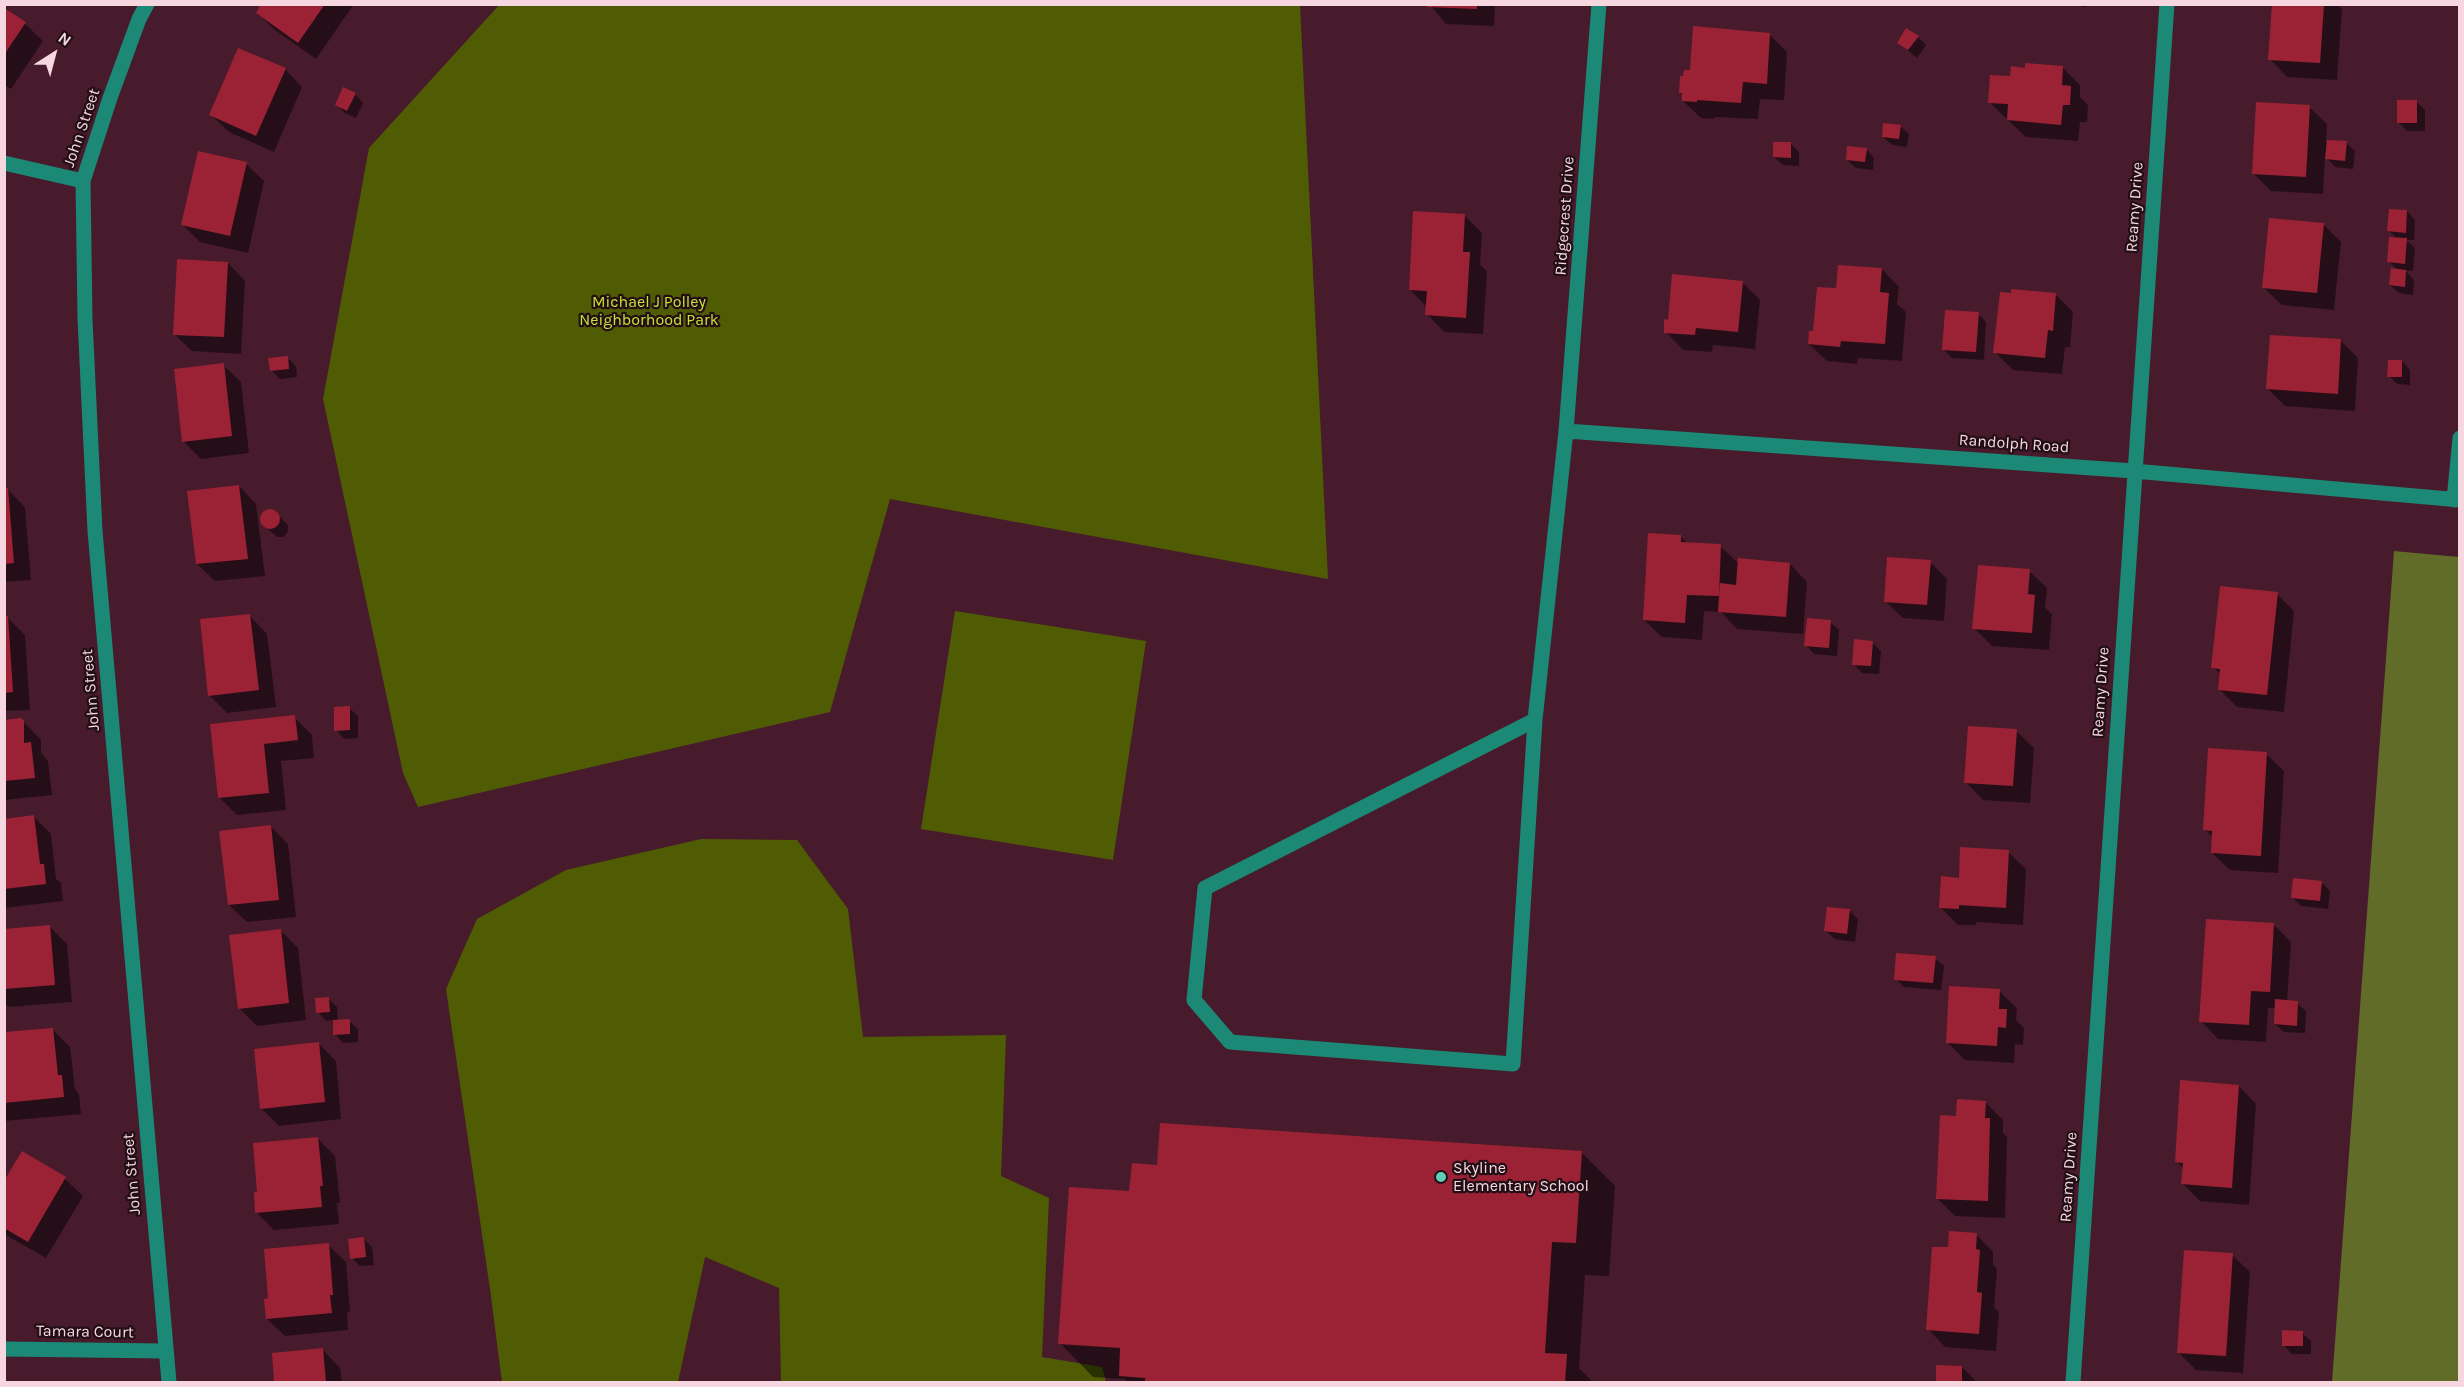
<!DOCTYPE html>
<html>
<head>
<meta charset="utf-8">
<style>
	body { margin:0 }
	#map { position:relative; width:2464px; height:1387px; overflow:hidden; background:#471b2c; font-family:Karla,sans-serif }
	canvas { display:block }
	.frame { position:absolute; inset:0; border:6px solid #f6d7e0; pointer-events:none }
	.north { position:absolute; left:24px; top:24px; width:60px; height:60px; -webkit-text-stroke:4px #220e15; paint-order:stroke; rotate:36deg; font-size:16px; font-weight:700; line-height:24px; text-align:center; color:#f6d7e0 }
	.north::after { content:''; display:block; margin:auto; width:21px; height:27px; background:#f6d7e0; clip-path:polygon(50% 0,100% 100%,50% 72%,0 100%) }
</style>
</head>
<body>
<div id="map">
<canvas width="2464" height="1387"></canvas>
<div class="frame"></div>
<div class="north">N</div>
</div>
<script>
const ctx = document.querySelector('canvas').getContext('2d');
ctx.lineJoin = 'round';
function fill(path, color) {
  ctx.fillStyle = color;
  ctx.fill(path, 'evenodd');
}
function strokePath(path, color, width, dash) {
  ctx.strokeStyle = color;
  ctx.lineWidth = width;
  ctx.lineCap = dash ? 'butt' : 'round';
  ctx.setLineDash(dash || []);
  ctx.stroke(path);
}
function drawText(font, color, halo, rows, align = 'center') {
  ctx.font = font + ' Karla,sans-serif';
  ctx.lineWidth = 4.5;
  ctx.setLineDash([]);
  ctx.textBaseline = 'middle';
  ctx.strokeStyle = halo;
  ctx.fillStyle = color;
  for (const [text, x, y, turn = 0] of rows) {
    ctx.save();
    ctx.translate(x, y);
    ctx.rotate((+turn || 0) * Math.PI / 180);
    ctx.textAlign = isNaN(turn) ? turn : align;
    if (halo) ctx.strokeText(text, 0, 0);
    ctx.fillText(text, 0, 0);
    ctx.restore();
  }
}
fill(new Path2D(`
	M500,4L1300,5L1328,579L890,499L830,712L418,807L403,773L323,399L369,148Z
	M955,611L1146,641L1113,860L921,829Z
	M701,839L797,840L848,909L863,1037L1006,1035L1001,1176L1049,1198L1042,1357L1102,1367L1106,1382H781L779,1288L705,1257L678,1382H502L490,1289L446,989L477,919L566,870Z`), '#505c03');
fill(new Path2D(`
	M2394,551L2459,557V1382H2332Z`), '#606c28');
fill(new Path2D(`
	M263,4H354L316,59L275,30L257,13Z
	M1429,4H1495L1494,26L1446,24Z
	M2055,4H2086V7Z
	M2273,4H2337L2342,9L2337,80L2287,77L2270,59Z
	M4,10L25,24L43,41L11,89L4,85Z
	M1769,34L1787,52L1784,100L1760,99L1758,119L1714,117V119L1701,118L1683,101V96L1680,92L1692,71Z
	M1918,37L1926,45L1917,58L1899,43Z
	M2063,68L2080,85V97L2088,105L2087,122H2080L2078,141L2026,137L1990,103L2012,78L2027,69Z
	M285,69L302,87L274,152L229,132L211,115Z
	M355,94L363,103L356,118L345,113L336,104Z
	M2416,101L2425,110V131H2407L2399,123Z
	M2309,107L2327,124L2326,142L2346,143L2355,151L2353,169L2335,167L2325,156L2323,194L2271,191L2253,173Z
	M1900,126L1909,134L1907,147L1892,145L1883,137Z
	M1791,144L1799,152V166L1783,165L1774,157Z
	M1866,149L1874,158L1873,170L1856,168L1847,160Z
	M246,164L264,181L248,253L200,242L183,225Z
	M2407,211L2415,220L2414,240H2406L2415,248L2413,271L2405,270L2414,280L2413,295L2399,293L2390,285L2398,271L2389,261L2397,239L2389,230Z
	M1464,215L1482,233L1480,265L1487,271L1483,334L1444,332L1427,314V307L1410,290Z
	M2323,224L2341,242L2334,310L2282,305L2264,288Z
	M228,263L245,281L241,354L192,351L174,334Z
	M1882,269L1899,287L1897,304L1906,312L1902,361L1858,358L1857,364L1827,361L1809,344L1837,290Z
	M1742,282L1760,300L1755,349L1713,345L1712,352L1683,350L1666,332L1670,322Z
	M2056,295L2073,312L2070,347H2065L2062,374L2013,370L1995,352Z
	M1978,314L1986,322L1984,360L1952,358L1943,349Z
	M2341,341L2358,358L2355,411L2285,406L2268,389Z
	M287,357L296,366L297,377L280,379L271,370Z
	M2402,361L2410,370V385L2397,384L2389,376Z
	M223,365L241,382L249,453L201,459L183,441Z
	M239,486L256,504L265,576L215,581L197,564Z
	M4,490H8L25,507L31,580L4,582Z
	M266,510H273L288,525V531L284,537H277L262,524V517Z
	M1680,536L1688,544L1720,546L1739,564H1790L1807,582L1803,634L1737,629L1721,612L1704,611L1702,640L1662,637L1644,620Z
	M1930,562L1947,579L1944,621L1903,618L1885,601Z
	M2029,571L2047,588L2045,608L2052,614L2049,650L1992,646L1974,628Z
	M2277,594L2294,611L2284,712L2237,707L2220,690L2221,675L2213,667Z
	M250,616L267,634L276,707L227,713L209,695Z
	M4,617H7L25,635L30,710L4,711Z
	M1830,622L1839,630L1837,656L1814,654L1806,645Z
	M1873,643L1881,651L1879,674L1862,673L1854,664Z
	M349,708L358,716V738L344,739L336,730Z
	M294,717L312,735L314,758L281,761L286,810L237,815L220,798L212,726Z
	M21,719L41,740V753L48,761L52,795L4,800V721Z
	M2016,731L2034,748L2030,803L1983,800L1966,782Z
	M2266,754L2284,771L2278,873L2230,870L2212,853L2213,838L2205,829Z
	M34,817L51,834L56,879L61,883L63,901L4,908V820Z
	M270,826L288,844L296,917L247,922L229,905Z
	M2008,852L2026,869L2023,925L1976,922V925H1958L1940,907L1960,879Z
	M2322,883L2330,891L2328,909L2301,906L2293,898Z
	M1849,910L1858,919L1855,942L1835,939L1826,931Z
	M2274,925L2291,942L2287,1002L2297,1003L2306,1011L2305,1033L2284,1032L2275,1024L2276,1008H2268L2266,1042L2218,1039L2201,1021Z
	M50,927L67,944L72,1002L9,1007L4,1002V930Z
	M280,930L298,948L306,1020L257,1026L239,1008Z
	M1935,958L1944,966L1941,990L1904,987L1896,979Z
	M1999,991L2017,1008L2016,1020L2024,1028L2023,1045L2015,1044L2014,1063L1965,1060L1948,1043Z
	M328,998L337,1007L338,1021H349L358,1029V1042L343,1043L335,1034L334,1020L326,1021L318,1012Z
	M52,1029L70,1047L75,1089L79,1094L81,1114L4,1121V1034Z
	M318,1043L336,1061L341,1119L279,1126L261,1108Z
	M2239,1086L2256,1104L2249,1205L2200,1201L2183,1184L2184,1169L2176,1161Z
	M1985,1102L2003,1120V1133L2007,1137L2005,1218L1955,1216L1938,1199L1958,1117Z
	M318,1139L335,1156L340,1203H337L339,1224L274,1230L257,1213Z
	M23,1153L65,1179L83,1196L46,1258L4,1234V1184Z
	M1582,1153L1615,1186L1609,1276L1585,1275L1579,1368L1593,1382H1127L1124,1379L1093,1377L1060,1343L1131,1192L1159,1166Z
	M1976,1234L1993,1252V1264L1997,1269L1994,1307L1999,1312L1996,1351L1945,1347L1928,1329Z
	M363,1238L372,1247L374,1265L360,1266L352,1258Z
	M328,1245L346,1262L350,1312H347L348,1330L285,1336L267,1319Z
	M2232,1255L2250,1272L2243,1373L2196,1370L2178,1352Z
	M2302,1333L2311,1341V1354H2292L2283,1345Z
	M323,1350L340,1368L342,1382H276L273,1355Z
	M1938,1366L1962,1367L1977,1382H1937Z`), '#0007');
fill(new Path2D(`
	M261,4H325L298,43L256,13Z
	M1427,4H1477V9L1427,7Z
	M2272,4H2324L2320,63L2268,60Z
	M4,8L26,22L4,55Z
	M1693,26L1770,33L1767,84L1743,82L1741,103L1697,100V102L1682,101V93H1679L1680,76H1683L1684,70H1690Z
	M1906,28L1919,36L1908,50L1897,43Z
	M238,48L286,68L256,136L209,115Z
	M2025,63L2063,66L2062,85L2071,86L2070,105H2063L2061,125L2007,120L2008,104L1988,103L1990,75L2010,76L2011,66L2025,68Z
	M343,87L356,93L347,111L335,105Z
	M2397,100H2417V123H2397Z
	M2256,102L2310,105L2306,177L2252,174Z
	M1883,123L1901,125L1899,139L1882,137Z
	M2327,140L2347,141L2345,161L2325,159Z
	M1773,142H1791V158L1773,157Z
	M1847,146L1867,148L1865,162L1846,160Z
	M198,151L247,162L230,236L181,225Z
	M2389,209L2407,210L2406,233L2387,231Z
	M1413,211L1465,214L1463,252H1470L1466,318L1425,315L1427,291L1409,290Z
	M2269,218L2324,223L2317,293L2262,288Z
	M2389,237L2407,238L2405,264L2387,262Z
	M177,259L228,262L224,337L173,335Z
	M1838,265L1882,268L1880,292L1889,293L1885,344L1841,341L1840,347L1808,344L1809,331H1813L1817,287L1836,288Z
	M2391,268L2406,270L2405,287L2389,285Z
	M1672,274L1743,281L1738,332L1696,328L1695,335L1664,333V319L1668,320Z
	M2011,289L2056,293L2053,331L2048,330L2045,358L1993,353L2000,292L2011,293Z
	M1945,310L1979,312L1976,352L1942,350Z
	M2270,335L2341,339L2338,394L2266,389Z
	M288,356L289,369L270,371L268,358Z
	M2388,360H2402V377H2387Z
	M224,363L232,436L182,442L174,369Z
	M239,485L248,559L196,564L187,491Z
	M8,488L14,563L4,564V489Z
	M260 519a10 10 0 1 1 20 0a10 10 0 1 1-20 0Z
	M1648,533L1681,535V542L1721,544L1719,596L1687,595L1685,623L1643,620Z
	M1887,557L1931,560L1927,605L1884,602Z
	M1738,558L1790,563L1786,617L1718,612L1720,583L1736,585Z
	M1978,565L2030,569L2028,594L2035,595L2032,633L1972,629Z
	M2220,586L2278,592L2267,695L2218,690L2220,669L2211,668Z
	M250,614L259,690L208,696L200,619Z
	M4,616H8L13,692L4,693Z
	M1807,618L1831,620L1829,648L1804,646Z
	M1854,639L1873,641L1871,666L1852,665Z
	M350,706V730L334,731V707Z
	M295,715L298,740L264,744L269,793L218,798L210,724Z
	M21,718L24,721V743L31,742L35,778L4,781V720Z
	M1968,726L2017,729L2013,786L1964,783Z
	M2208,748L2267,752L2261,856L2211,853L2212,831L2203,830Z
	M34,815L40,864H44L46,884L4,889V819Z
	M271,825L279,900L228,905L219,831Z
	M1960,847L2009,850L2006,908L1959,905V909L1939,908L1941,876L1959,878Z
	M2293,878L2322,881L2320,901L2291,898Z
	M1827,907L1850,909L1847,934L1824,931Z
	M2206,919L2274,923L2270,992L2251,991L2249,1025L2199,1022Z
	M50,925L55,985L4,989V929Z
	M281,929L289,1003L238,1009L229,935Z
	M1896,953L1936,956L1933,983L1894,980Z
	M1949,986L2000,989L1999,1009H2007L2006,1028L1998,1027L1997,1046L1946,1043Z
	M329,997L330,1012L316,1013L315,998Z
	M2275,999L2298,1001L2297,1026L2274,1024Z
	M350,1019V1034L333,1035V1020Z
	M53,1028L58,1075H62L64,1097L4,1103V1032Z
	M319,1042L325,1102L260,1109L254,1049Z
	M2180,1080L2239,1085L2232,1188L2181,1184L2183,1163L2175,1162Z
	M1957,1099L1986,1101L1985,1118H1990L1988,1201L1936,1199L1940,1115L1956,1116Z
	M1160,1123L1582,1151L1576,1243L1552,1242L1545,1353L1567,1354L1565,1382H1145V1378L1119,1376L1120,1348L1058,1344L1069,1187L1129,1191L1132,1163L1157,1165Z
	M318,1137L323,1186H320L322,1207L255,1213L254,1192H257L253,1143Z
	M22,1151L66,1177L28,1242L4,1228V1181Z
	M1949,1231L1977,1233L1976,1249L1980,1250L1977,1292L1982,1293L1979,1334L1926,1330L1932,1247H1948Z
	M364,1237L366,1257L350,1259L348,1239Z
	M329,1243L333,1295H330L332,1313L266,1319L264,1299L268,1298L264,1249Z
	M2184,1250L2233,1253L2226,1356L2177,1353Z
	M2282,1330L2303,1331V1346H2282Z
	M323,1348L326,1382H274L272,1353Z
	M1936,1365L1962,1366V1382H1936Z`), '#9b2235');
strokePath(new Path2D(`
	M147,4L139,19L110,98L83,181L85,319L95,531L169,1382
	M4,163L83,181
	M1566,431L2134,471L2460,500
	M2454,500L2460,438
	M1535,720L1205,888L1194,1000L1230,1042L1513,1064L1535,720L1566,431L1599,4
	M4,1349L165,1351
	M2073,1382L2167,4`), '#1c8876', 15);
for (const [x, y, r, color] of [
	[1441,1177,6,"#5eceb7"]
]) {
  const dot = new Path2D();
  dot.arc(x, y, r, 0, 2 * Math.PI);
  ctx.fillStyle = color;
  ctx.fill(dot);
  strokePath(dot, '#220e15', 2);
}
drawText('16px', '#f6d7e0', '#220e15', [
	["John Street",82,128,-71],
	["Reamy Drive",2135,207,-86],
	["Ridgecrest Drive",1565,216,-86],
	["Randolph Road",2014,444,4],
	["John Street",91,690,-95],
	["Reamy Drive",2101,692,-86],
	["John Street",132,1174,-95],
	["Reamy Drive",2069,1177,-86],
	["Tamara Court",85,1332,1]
]);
drawText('16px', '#c9e237', '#220e15', [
	["Michael J Polley",649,302],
	["Neighborhood Park",649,320]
]);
drawText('16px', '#f6d7e0', '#220e15', [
	["Skyline",1453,1168],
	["Elementary School",1453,1186]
], 'left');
</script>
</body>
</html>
